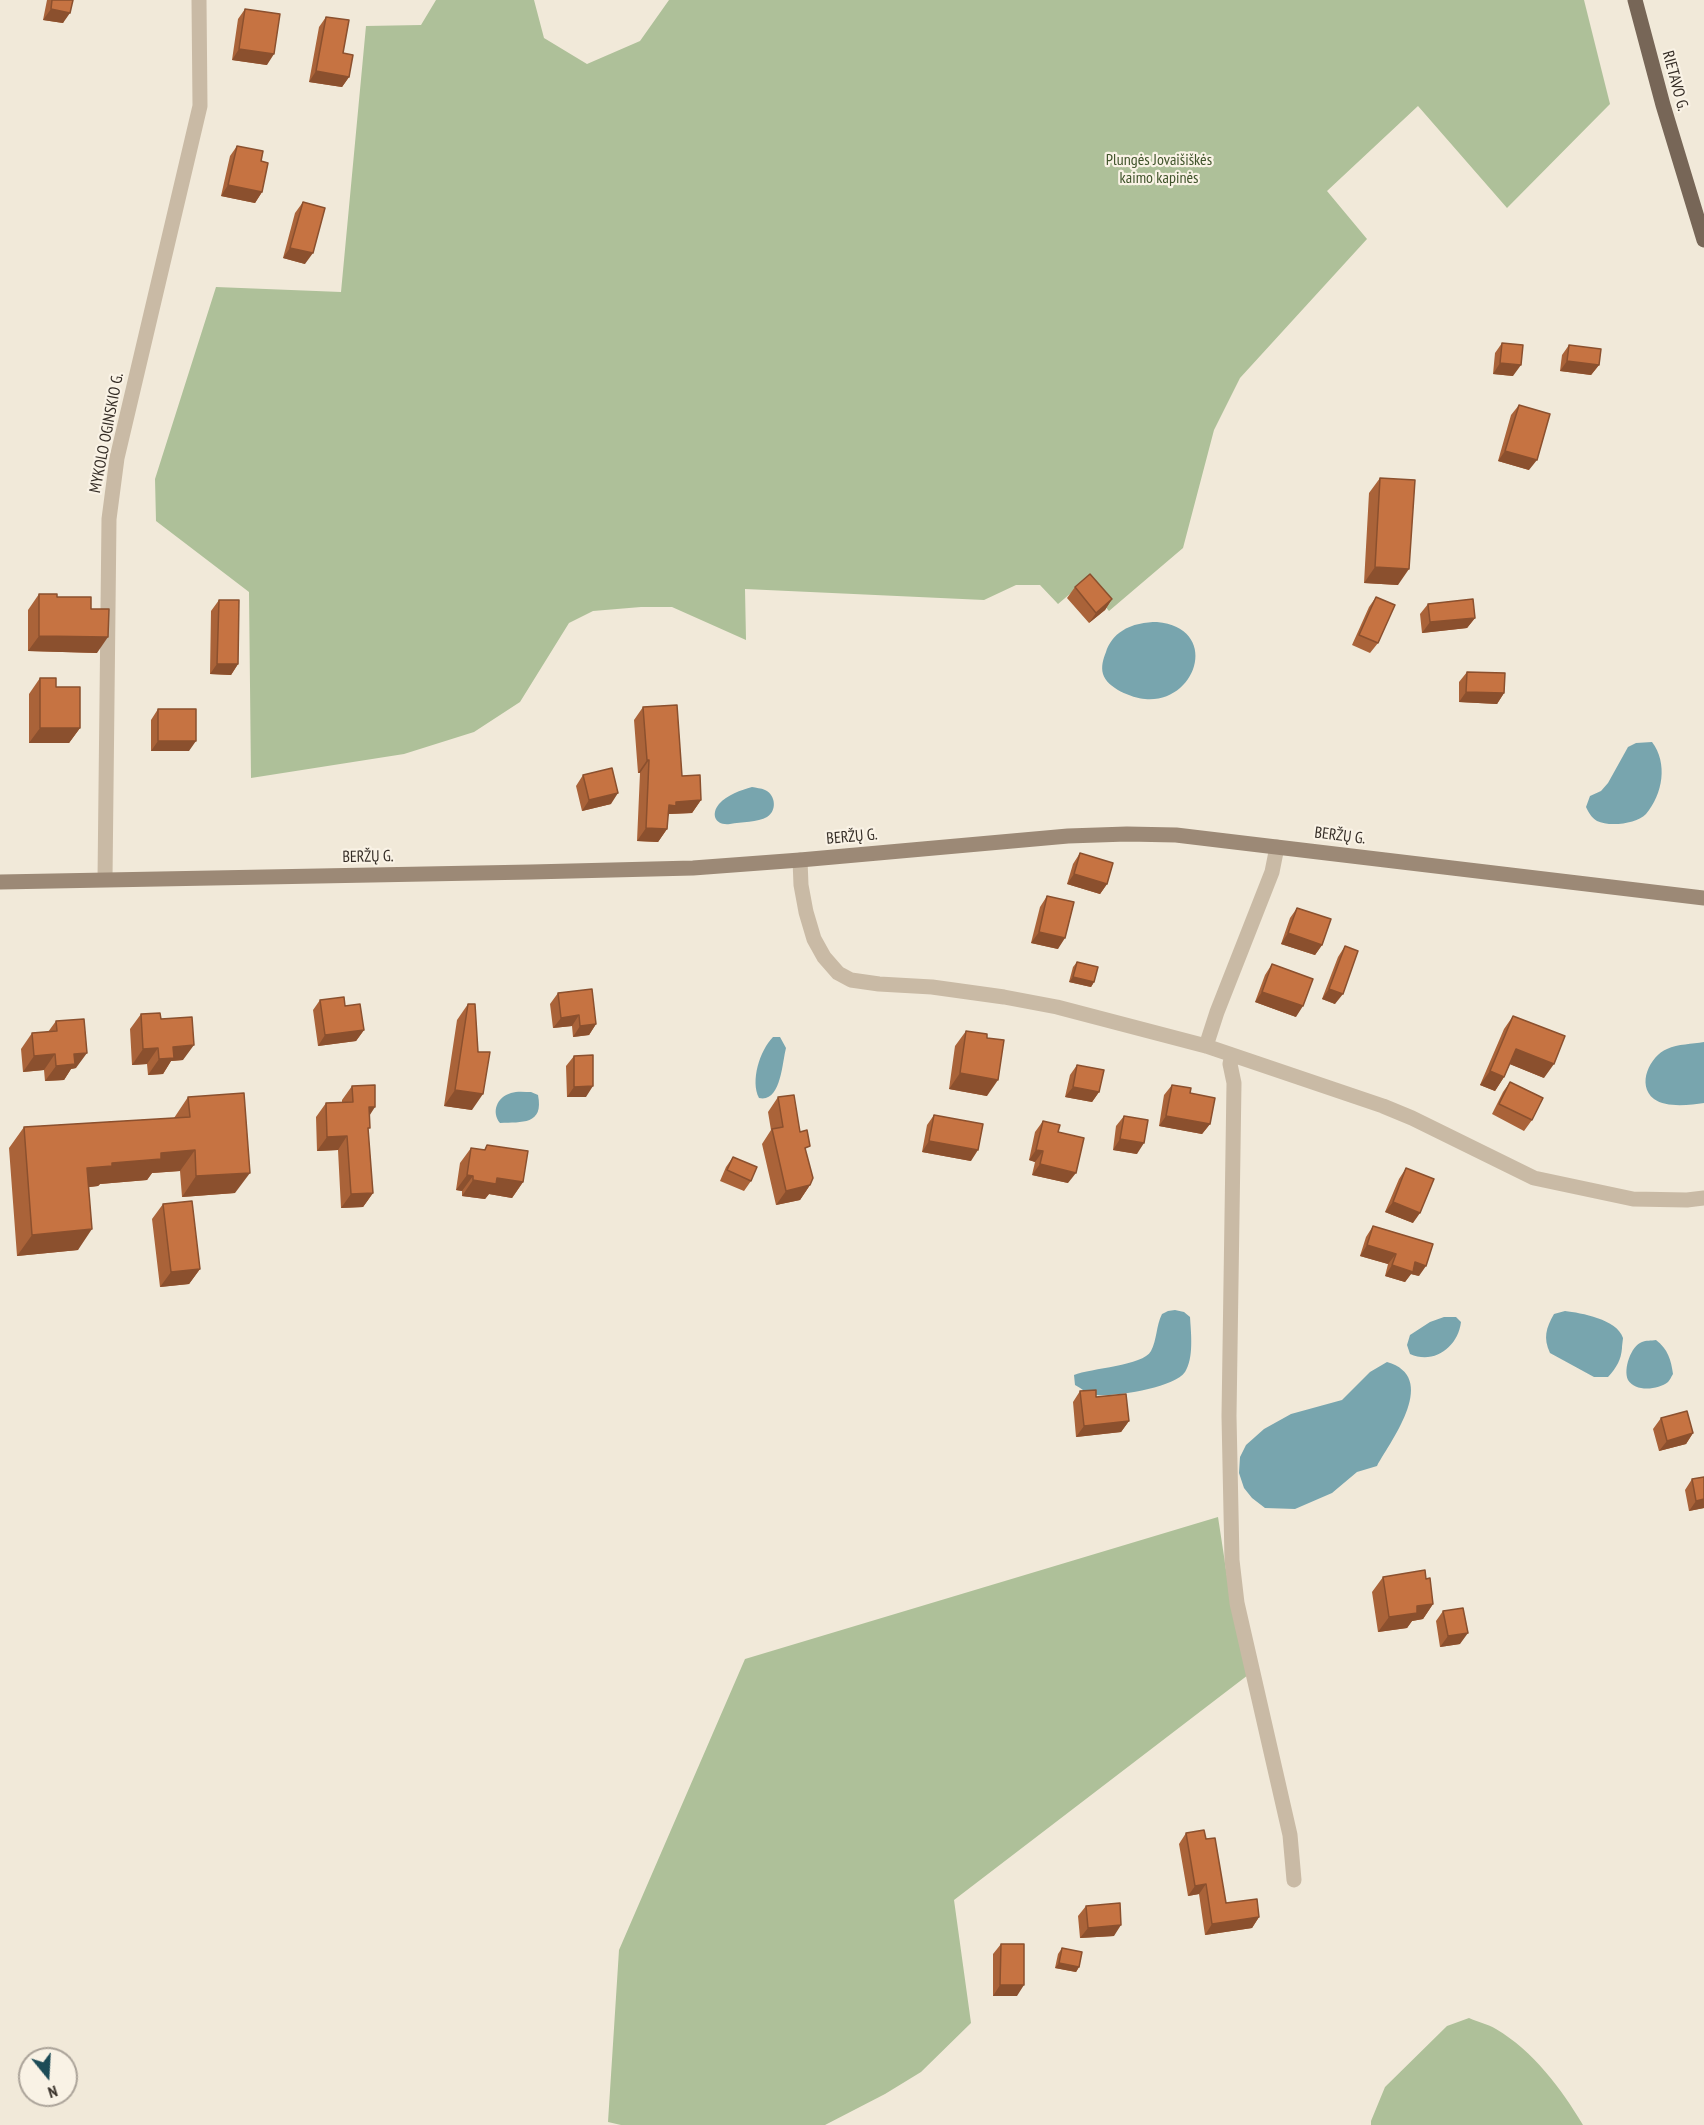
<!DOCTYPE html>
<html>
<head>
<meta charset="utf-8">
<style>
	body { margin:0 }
	#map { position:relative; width:1704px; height:2125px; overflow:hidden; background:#f1e9d9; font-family:"PT Sans Narrow",sans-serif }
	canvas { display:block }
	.north { position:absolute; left:18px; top:2047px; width:60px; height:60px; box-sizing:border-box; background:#f9f2e5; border:2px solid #aba399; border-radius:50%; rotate:162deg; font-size:16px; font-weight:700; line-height:24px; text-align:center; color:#352d26 }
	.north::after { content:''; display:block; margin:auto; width:21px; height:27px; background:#1c4b56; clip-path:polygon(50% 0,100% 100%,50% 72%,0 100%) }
</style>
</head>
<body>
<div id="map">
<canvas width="1704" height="2125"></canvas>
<div class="north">N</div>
</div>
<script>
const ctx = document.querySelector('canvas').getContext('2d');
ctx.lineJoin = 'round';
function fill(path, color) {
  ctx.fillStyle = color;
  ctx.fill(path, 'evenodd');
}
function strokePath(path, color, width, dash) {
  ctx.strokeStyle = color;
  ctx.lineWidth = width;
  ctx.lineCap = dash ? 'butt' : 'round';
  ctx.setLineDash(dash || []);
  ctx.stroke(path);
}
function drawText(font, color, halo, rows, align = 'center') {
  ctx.font = font + ' "PT Sans Narrow",sans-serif';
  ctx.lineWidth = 4.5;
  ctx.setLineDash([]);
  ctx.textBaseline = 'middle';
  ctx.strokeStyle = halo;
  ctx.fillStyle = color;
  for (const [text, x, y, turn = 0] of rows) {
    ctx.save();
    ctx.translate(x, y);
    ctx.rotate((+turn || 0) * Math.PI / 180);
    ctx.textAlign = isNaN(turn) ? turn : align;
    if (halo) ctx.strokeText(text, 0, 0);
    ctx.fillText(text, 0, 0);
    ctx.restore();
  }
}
fill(new Path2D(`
	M436,0H534L544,38L587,64L640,41L669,0H1584L1610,104L1507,208L1418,106L1327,191L1367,239L1240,378L1214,430L1183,548L1109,611L1084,582L1058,604L1040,585H1016L984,600L745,589L746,640L672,607H641L593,611L569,623L520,702L474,732L404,754L251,778L249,592L156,521L155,479L216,287L341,292L366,26L421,25Z
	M1218,1517L1229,1589L1248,1675L954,1900L971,2023L921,2072L885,2094L825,2125H621L608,2122L619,1950L745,1659Z
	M1469,2018C1478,2022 1488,2024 1496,2029C1533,2051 1561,2088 1583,2125H1371V2121L1385,2087L1447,2026Z`), '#aec099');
fill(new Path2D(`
	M1157,622C1221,628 1197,704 1145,699C1132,698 1107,688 1103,674C1101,667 1103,659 1106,652C1108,644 1115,635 1122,631C1132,624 1146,622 1157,622Z
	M1652,742C1668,763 1663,794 1646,814C1637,824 1609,827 1597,821C1591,817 1589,813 1586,807L1590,796L1601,791L1608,783L1628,747L1636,743Z
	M752,787C756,788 761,788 765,790C776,795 777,811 767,817C758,822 741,822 730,824C716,826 710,815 719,804C727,795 741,790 752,787Z
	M773,1037H780L786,1048C782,1063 781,1103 759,1098C750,1081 760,1050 773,1037Z
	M1704,1042V1103C1690,1105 1666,1108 1654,1099C1636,1085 1650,1056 1667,1049C1678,1044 1692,1044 1704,1042Z
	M531,1092L538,1095C544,1125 522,1122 500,1123C491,1112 497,1097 511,1093C517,1091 525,1092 531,1092Z
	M1175,1310L1184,1312L1190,1317C1191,1333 1194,1358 1185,1372C1174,1388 1114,1397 1096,1395C1088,1394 1082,1389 1075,1385L1074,1375C1091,1368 1143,1366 1151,1351C1157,1340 1156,1326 1162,1314L1168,1311Z
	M1565,1311C1581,1313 1617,1319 1623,1338C1623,1339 1622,1346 1622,1348C1621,1360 1617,1367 1608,1377H1594L1550,1353C1543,1338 1546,1328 1554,1314Z
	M1444,1317H1456L1461,1322C1458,1347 1434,1365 1410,1354L1407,1345L1410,1335L1430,1322Z
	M1656,1340C1668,1349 1671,1360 1673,1374C1671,1377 1670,1380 1668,1382C1658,1390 1635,1392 1628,1380C1623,1369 1631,1346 1642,1342C1646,1340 1651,1341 1656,1340Z
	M1387,1362C1439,1377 1393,1438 1377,1466L1357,1472L1332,1493L1295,1509L1265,1508L1252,1498L1244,1488L1239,1473L1240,1457L1246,1445L1264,1429L1291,1414L1342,1400L1370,1372Z`), '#78a5ae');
strokePath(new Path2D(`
	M800,860L801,885L806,912L814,939L824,957L838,973L851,980L879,984L932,987L1004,997L1057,1007L1206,1046L1383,1106L1412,1118L1534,1178L1633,1199L1687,1200L1704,1198
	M105,879L109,519L117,458L200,106L199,0
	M1206,1046L1217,1012L1272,872L1277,847
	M1232,1055L1230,1064L1234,1083L1229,1416L1232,1560L1237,1603L1290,1835L1294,1880`), '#c9baa5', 15);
strokePath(new Path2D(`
	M0,882L531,872L693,868L800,860L1068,836L1127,834L1176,835L1226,841L1704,898`), '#9c8976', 15);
strokePath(new Path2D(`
	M1635,0L1663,105L1704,240`), '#776657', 15);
fill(new Path2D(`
	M47,0H73L63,23L43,20Z
	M245,9L267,65L232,60L238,19Z
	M326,17L343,53L349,77L342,87L309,82L319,27Z
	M237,146L261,161L262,192L255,203L221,196L230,156Z
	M303,202L305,264L283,258L295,213Z
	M1502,343L1513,376L1493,374L1495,353Z
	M1569,345L1599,365L1591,375L1560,371L1562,355Z
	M1519,405L1529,470L1498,461L1511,415Z
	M1380,478L1398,585L1364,583L1369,493Z
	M1075,587L1112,599L1105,610L1089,623L1067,598Z
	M39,594L57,597L91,609L97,653L28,651V610Z
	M1376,597L1378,643L1370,653L1352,645L1369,607Z
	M219,600L238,664L231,675L210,674L211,611Z
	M1428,604L1475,618L1467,628L1422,633L1420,614Z
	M1467,672L1504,693L1497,704L1459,702V682Z
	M40,678L56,687L80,728L69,743H29V694Z
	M643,707L682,776L701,800L692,813L669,814L668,816L667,829L658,842L637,841L640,773H638L634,720Z
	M158,709L189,751H151V720Z
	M583,775L611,804L582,811L576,786Z
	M1080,853L1107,884L1100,894L1067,884L1073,864Z
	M1047,896L1058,949L1031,943L1040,907Z
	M1297,908L1322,945L1315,955L1281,944L1290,918Z
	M1345,946L1335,1004L1322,999L1338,957Z
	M1077,962L1094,982L1091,987L1069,982L1073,967Z
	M1272,964L1296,1017L1255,1002L1265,975Z
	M558,993L596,1024L589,1035L573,1037L572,1026L553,1028L550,1004Z
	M320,1000L345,1006L364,1030L356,1041L318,1046L313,1010Z
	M468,1004L472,1110L444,1106L457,1020Z
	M141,1014L161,1019L183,1060L171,1061L163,1074L148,1075L147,1064L132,1065L130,1029Z
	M1513,1016L1544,1078L1510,1064L1504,1077L1495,1091L1480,1085L1504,1029Z
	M56,1021L76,1068L71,1069L64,1080L45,1081L44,1070L23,1072L21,1049L32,1033L48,1032Z
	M966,1031L987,1038V1096L949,1089L955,1046Z
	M574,1056L586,1097H567L566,1066Z
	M1077,1065L1099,1092L1092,1102L1065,1097L1070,1075Z
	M1510,1082L1532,1120L1524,1131L1492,1114L1503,1092Z
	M1172,1085L1190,1093L1210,1124L1202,1134L1159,1126L1164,1095Z
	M352,1086L369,1116L368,1130L373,1193L363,1207L341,1208L338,1150L317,1151L316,1117L326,1103L342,1102V1100Z
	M188,1097L235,1193L182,1197L180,1171L152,1173L147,1180L100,1184L98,1186L89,1187L78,1250L17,1256L9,1148L24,1127L174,1118Z
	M778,1097L800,1132L810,1185L800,1200L776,1205L762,1144L771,1130L768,1112Z
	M934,1115L971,1161L922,1152L927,1125Z
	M1124,1116L1137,1154L1113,1150L1116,1126Z
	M1043,1121L1058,1132L1068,1183L1032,1175L1035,1162L1029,1160L1035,1132Z
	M487,1145L523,1182L512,1198L489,1194L485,1199L462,1196V1191L456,1190L460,1163L471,1148L484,1150Z
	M733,1157L751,1181L744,1191L720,1181L726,1167Z
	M1406,1168L1413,1223L1385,1212L1399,1179Z
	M163,1204L200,1269L189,1284L160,1287L152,1219Z
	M1373,1226L1419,1276L1411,1274L1405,1282L1385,1276L1388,1264L1360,1256L1366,1237Z
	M1080,1391L1096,1397L1129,1421L1121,1432L1076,1437L1073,1402Z
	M1661,1418L1693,1433L1686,1444L1659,1451L1653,1429Z
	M1704,1477V1508L1689,1511L1685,1490L1692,1479Z
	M1383,1577L1426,1579L1433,1604L1423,1619L1412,1621L1407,1628L1378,1632L1372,1592Z
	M1443,1611L1460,1644L1440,1647L1436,1621Z
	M1186,1833L1206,1839L1226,1903L1259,1917L1252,1928L1205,1935L1199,1894L1188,1896L1179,1844Z
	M1086,1906L1114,1936L1080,1938L1078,1916Z
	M1001,1944L1017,1996H993V1954Z
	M1062,1948L1079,1967L1076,1972L1055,1968L1058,1954Z`), '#aa6339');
fill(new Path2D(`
	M51,9L70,13L63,23L43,20Z
	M239,49L274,54L267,65L232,60Z
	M316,71L349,77L342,87L309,82Z
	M228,185L262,192L255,203L221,196Z
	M290,248L313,253L305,264L283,258Z
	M1567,361L1599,365L1591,375L1560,371Z
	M1500,363L1521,365L1513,376L1493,374Z
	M1505,451L1537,460L1529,470L1498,461Z
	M1375,567L1409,569L1398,585L1364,583Z
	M1112,599L1105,610L1089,623L1096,613Z
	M1475,618L1467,628L1422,633L1430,622Z
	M39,636L108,637L97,653L28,651Z
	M217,664H238L231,675L210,674Z
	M1466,692L1504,693L1497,704L1459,702Z
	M40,728H80L69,743H29Z
	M158,741H196L189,751H151Z
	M647,760H649L640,773H638Z
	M618,793L611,804L582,811L589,800Z
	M701,800L692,813L669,814L666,819L669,805L676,802Z
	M646,828L667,829L658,842L637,841Z
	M1074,874L1107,884L1100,894L1067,884Z
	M1039,932L1065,938L1058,949L1031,943Z
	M1288,933L1322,945L1315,955L1281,944Z
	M1073,977L1094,982L1091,987L1069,982Z
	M1329,989L1343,994L1335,1004L1322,999Z
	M1262,992L1303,1006L1296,1017L1255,1002Z
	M579,1015L572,1026L553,1028L561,1018Z
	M596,1024L589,1035L573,1037L580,1026Z
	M364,1030L356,1041L318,1046L325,1035Z
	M194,1045L183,1060L171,1061L163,1074L148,1075L159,1059L173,1047Z
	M158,1048L147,1064L132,1065L143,1049Z
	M1516,1049L1554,1064L1544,1078L1507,1063Z
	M87,1053L76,1068L71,1069L64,1080L45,1081L56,1066L74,1054Z
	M55,1054L44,1070L23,1072L34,1056Z
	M1490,1071L1504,1077L1495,1091L1480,1085Z
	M960,1073L998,1080L987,1096L949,1089Z
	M593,1086L586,1097H567L574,1087Z
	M1073,1087L1099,1092L1092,1102L1065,1097Z
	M455,1090L483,1094L472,1110L444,1106Z
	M369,1107H375L366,1121Z
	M1166,1116L1210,1124L1202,1134L1159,1126Z
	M347,1136L338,1150L317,1151L327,1137Z
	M1120,1139L1144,1143L1137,1154L1113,1150Z
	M929,1141L978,1150L971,1161L922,1152Z
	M195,1150L180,1171L152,1173L147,1180L100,1184L98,1186L73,1189L87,1168L161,1153Z
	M1036,1150L1043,1151L1035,1162L1029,1160Z
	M1040,1164L1076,1173L1068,1183L1032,1175Z
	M250,1173L235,1193L182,1197L196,1176Z
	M467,1175L473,1176L462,1191L456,1190Z
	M497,1178L523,1182L512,1198L489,1194L485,1199L462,1196L473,1180Z
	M810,1185L800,1200L776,1205L786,1191Z
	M373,1193L363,1207L341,1208L351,1194Z
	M1393,1202L1420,1213L1413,1223L1385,1212Z
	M92,1229L78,1250L17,1256L32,1235Z
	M1367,1245L1396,1254L1388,1264L1360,1256Z
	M1415,1262L1426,1266L1419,1276L1411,1274L1405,1282L1385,1276L1392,1265Z
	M200,1269L189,1284L160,1287L171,1272Z
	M1129,1421L1121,1432L1076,1437L1084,1426Z
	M1693,1433L1686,1444L1659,1451L1667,1441Z
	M1704,1499V1508L1689,1511L1696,1501Z
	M1433,1604L1423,1619L1412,1621L1407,1628L1378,1632L1389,1617L1417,1606Z
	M1468,1633L1460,1644L1440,1647L1448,1636Z
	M1206,1884L1199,1894L1188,1896L1195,1886Z
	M1259,1917L1252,1928L1205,1935L1212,1924Z
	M1121,1925L1114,1936L1080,1938L1088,1928Z
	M1059,1963L1079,1967L1076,1972L1055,1968Z
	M1000,1985H1024L1017,1996H993Z`), '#8b502e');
const building = new Path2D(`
	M52,0H73L70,13L51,9Z
	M245,9L280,14L274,54L239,49Z
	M326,17L349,20L343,53L353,55L349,77L316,71Z
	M237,146L263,151L261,161L268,163L262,192L228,185Z
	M303,202L325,208L313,253L290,248Z
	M1502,343L1523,345L1521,365L1500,363Z
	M1569,345L1601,349L1599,365L1567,361Z
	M1519,405L1550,414L1537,460L1505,451Z
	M1380,478L1415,480L1409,569L1375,567Z
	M1090,574L1112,599L1096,613L1075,587Z
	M39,594H57V597H91V609H109L108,637L39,636Z
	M1376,597L1395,605L1378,643L1359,635Z
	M1473,599L1475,618L1430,622L1428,604Z
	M219,600H239L238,664H217Z
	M1467,672L1505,673L1504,693L1466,692Z
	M40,678H56V687H80V728H40Z
	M677,705L682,776L700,775L701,800L676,802V806L669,805L667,829L646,828L649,760H647L643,707Z
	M158,709H196V741H158Z
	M612,768L618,793L589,800L583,775Z
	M1080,853L1113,863L1107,884L1074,874Z
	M1047,896L1074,902L1065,938L1039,932Z
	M1297,908L1331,919L1322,945L1288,933Z
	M1345,946L1358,951L1343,994L1329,989Z
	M1077,962L1098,967L1094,982L1073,977Z
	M1272,964L1313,979L1303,1006L1262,992Z
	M592,989L596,1024L580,1026L579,1015L561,1018L558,993Z
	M344,997L345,1006L360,1004L364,1030L325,1035L320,1000Z
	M468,1004H475L478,1052H490L483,1094L455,1090Z
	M160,1013L161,1019L192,1017L194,1045L173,1047L174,1058L159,1059L158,1048L143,1049L141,1014Z
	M1513,1016L1565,1036L1554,1064L1516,1049L1504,1077L1490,1071Z
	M84,1019L87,1053L74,1054L75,1064L56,1066L55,1054L34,1056L32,1033L57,1031L56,1021Z
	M966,1031L987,1034V1038L1004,1040L998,1080L960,1073Z
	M593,1055V1086L574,1087V1056Z
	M1077,1065L1104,1070L1099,1092L1073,1087Z
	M1510,1082L1543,1098L1532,1120L1499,1104Z
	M375,1085V1107H369L370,1128H368L373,1193L351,1194L347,1136L327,1137L326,1103L353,1102L352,1086Z
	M1172,1085L1191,1088L1190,1093L1215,1098L1210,1124L1166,1116Z
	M244,1093L250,1173L196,1176L195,1150L161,1153V1159L112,1163V1166L87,1168L92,1229L32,1235L24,1127L190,1117L188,1097Z
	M794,1095L800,1132L807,1130L810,1146L805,1148L813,1178L810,1185L786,1191L772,1129L783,1127L778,1097Z
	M934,1115L983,1124L978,1150L929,1141Z
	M1124,1116L1148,1120L1144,1143L1120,1139Z
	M1043,1121L1060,1125L1058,1132L1084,1138L1076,1173L1040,1164L1043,1151L1036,1150Z
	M487,1145L528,1151L523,1182L497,1178L496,1184L473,1180V1176L467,1175L471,1148L485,1150Z
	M733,1157L757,1167L751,1181L727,1170Z
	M1406,1168L1434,1179L1420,1213L1393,1202Z
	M192,1201L200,1269L171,1272L163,1204Z
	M1373,1226L1433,1244L1426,1266L1415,1262L1413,1272L1392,1265L1396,1254L1367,1245Z
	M1096,1390V1397L1126,1394L1129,1421L1084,1426L1080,1391Z
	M1687,1411L1693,1433L1667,1441L1661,1418Z
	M1704,1477V1499L1696,1501L1692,1479Z
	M1425,1570L1426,1579L1430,1578L1433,1604L1417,1606V1613L1389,1617L1383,1577Z
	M1463,1608L1468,1633L1448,1636L1443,1611Z
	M1204,1830L1206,1839L1215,1838L1226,1903L1257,1899L1259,1917L1212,1924L1206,1884L1195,1886L1186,1833Z
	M1120,1903L1121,1925L1088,1928L1086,1906Z
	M1001,1944H1024V1985H1000Z
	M1062,1948L1082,1952L1079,1967L1059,1963Z`);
fill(building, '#c67342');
strokePath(building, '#8b502e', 1.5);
drawText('16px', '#352d26', '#f9f2e5', [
	["RIETAVO G.",1675,81,75],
	["MYKOLO OGINSKIO G.",107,433,-79],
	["BERŽŲ G.",1340,836,7],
	["BERŽŲ G.",852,837,-5],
	["BERŽŲ G.",368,857,-1]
]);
drawText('16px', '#3f532a', '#f9f2e5', [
	["Plungės Jovaišiškės",1159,160],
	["kaimo kapinės",1159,178]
]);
</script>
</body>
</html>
